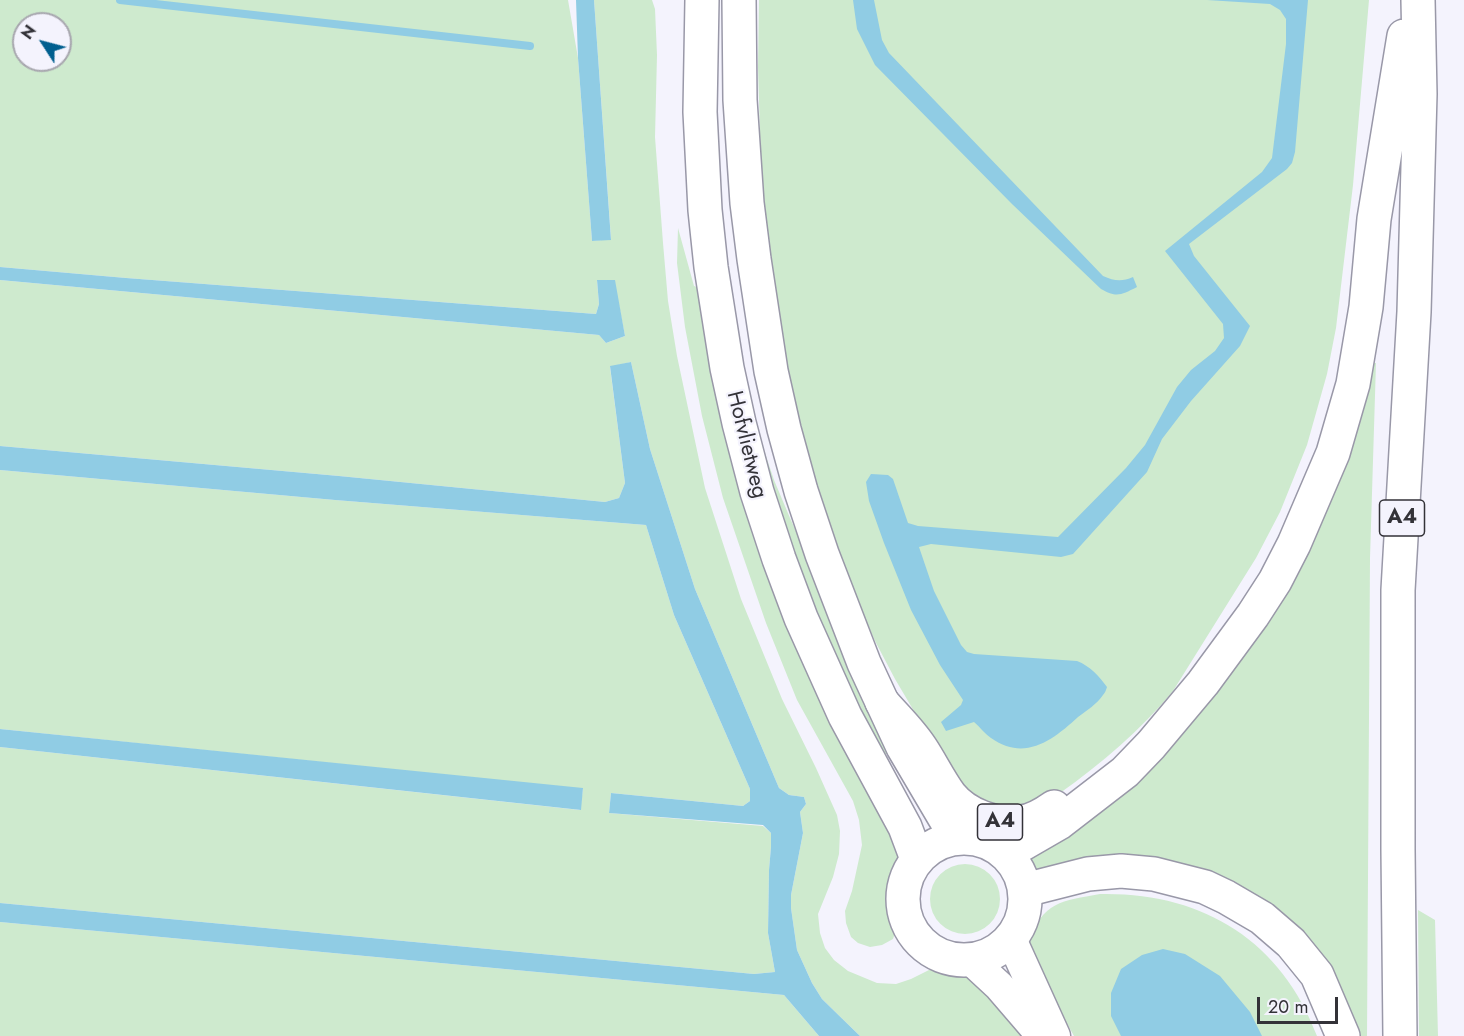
<!DOCTYPE html>
<html>
<head>
<meta charset="utf-8">
<style>
	body { margin:0 }
	#map { position:relative; width:1464px; height:1036px; overflow:hidden; background:#f4f3fd; font-family:Jost,sans-serif }
	canvas { display:block }
	.north { position:absolute; left:12px; top:12px; width:60px; height:60px; box-sizing:border-box; background:#f4f3fd; border:2px solid #a7a6ae; border-radius:50%; rotate:306deg; font-size:16px; font-weight:700; line-height:24px; text-align:center; color:#333238 }
	.north::after { content:''; display:block; margin:auto; width:21px; height:27px; background:#015f8f; clip-path:polygon(50% 0,100% 100%,50% 72%,0 100%) }
	.scale { position:absolute; left:1257px; top:997px; width:81px; height:27px; box-sizing:border-box; border:3px solid #333238; border-top:0; padding-left:8px; font-size:18px; line-height:21px; white-space:nowrap; color:#333238; -webkit-text-stroke:4px #f4f3fd; paint-order:stroke }
</style>
</head>
<body>
<div id="map">
<canvas width="1464" height="1036"></canvas>
<div class="north">N</div>
<div class="scale">20 m</div>
</div>
<script>
const ctx = document.querySelector('canvas').getContext('2d');
ctx.lineJoin = 'round';
function fill(path, color) {
  ctx.fillStyle = color;
  ctx.fill(path, 'evenodd');
}
function strokePath(path, color, width, dash) {
  ctx.strokeStyle = color;
  ctx.lineWidth = width;
  ctx.lineCap = dash ? 'butt' : 'round';
  ctx.setLineDash(dash || []);
  ctx.stroke(path);
}
function drawText(font, color, halo, rows, align = 'center') {
  ctx.font = font + ' Jost,sans-serif';
  ctx.lineWidth = 4.5;
  ctx.setLineDash([]);
  ctx.textBaseline = 'middle';
  ctx.strokeStyle = halo;
  ctx.fillStyle = color;
  for (const [text, x, y, turn = 0] of rows) {
    ctx.save();
    ctx.translate(x, y);
    ctx.rotate((+turn || 0) * Math.PI / 180);
    ctx.textAlign = isNaN(turn) ? turn : align;
    if (halo) ctx.strokeText(text, 0, 0);
    ctx.fillText(text, 0, 0);
    ctx.restore();
  }
}
fill(new Path2D(`
	M0,0H568L578,58L592,241L611,239L594,0H652L655,9L657,55L655,137L663,243L668,301L677,356L705,488L741,599L782,699L816,768L837,815L840,831L839,854L833,877L818,914L820,933L825,948L834,960L848,971L877,983L896,984L911,979L929,970L944,969L977,978L1024,1036H860L822,999L812,983L797,950L791,908V895L803,833L800,812L806,804L804,797L789,795L779,788L695,589L650,449L631,362L610,367L625,483L619,498L605,502L339,476L0,446V280L599,335L606,343L625,336L614,280L597,281L599,304L596,314L126,278L0,267ZM24,24H60V60H24Z
	M759,0H1369L1353,185L1336,328L1327,374L1307,445L1280,512L1256,558L1173,691C1141,730 1101,764 1060,793C1050,799 1039,808 1028,811C1020,813 980,801 969,798L924,728L895,679L875,641L852,588L830,529L813,473L792,391L778,328L762,200L758,67Z
	M708,130L716,131L724,242L740,349L759,435L774,480L790,518L894,750L876,760L836,679L742,400Z
	M678,228L694,286L705,290L712,336L900,840L901,863L893,888L892,901L893,914L897,927L893,939L882,945L870,947L858,943L851,937L846,923L845,911L852,891L862,845L859,820L853,801L797,700L766,623L723,498L702,416L685,327L677,263Z
	M1372,363H1376L1370,558L1367,1036H1354L1257,903L1034,875L1025,858L1093,810L1348,460L1358,426Z
	M0,470L335,500L646,525L674,615L750,789V801L743,806L611,793L609,813L763,826L771,833V847L769,870L768,933L775,972L754,974L0,903V747L580,810L583,789L0,729Z
	M930 899a35 35 0 1 1 70 0a35 35 0 1 1-70 0Z
	M1100,894C1202,892 1281,940 1317,1036H1074L1055,1002L1029,943C1042,901 1062,901 1100,894Z
	M1418,910L1435,920L1438,1036H1419Z
	M0,922L784,995L819,1036H0Z`), '#ceeace');
fill(new Path2D(`
	M576,0H594L611,240L592,241L578,58Z
	M853,0H874L882,40L889,53L1103,276C1114,281 1122,282 1133,277L1137,287C1121,295 1117,298 1101,289L1012,204L875,65L857,29Z
	M1207,0H1308L1295,152L1292,163L1287,169L1189,244L1194,256L1250,326L1240,346L1191,401L1162,439L1147,472L1073,554L1061,557L931,544L919,547L934,591L961,645L967,652L974,654L1077,661C1090,666 1099,676 1107,687C1106,690 1105,693 1103,695C1097,704 1086,711 1078,717C1053,740 1025,762 991,738C985,734 980,727 974,722L946,731L941,722L961,705L963,700L940,665L911,610L884,543L869,501L866,482L871,474L888,475L893,479L908,523L918,526L1058,537L1126,468L1145,445L1177,387L1191,370L1215,351L1224,338L1223,324L1165,251L1262,172L1272,158L1286,44V19L1280,10L1270,4Z
	M0,267L126,278L596,314L599,304L597,280H615L625,336L606,343L599,335L0,280Z
	M631,362L650,449L695,589L779,788L789,795L804,797L806,804L800,812L803,833L791,895V908L797,950L812,983L822,999L860,1036H819L784,995L0,922V903L754,974L775,972L768,933L769,870L771,847V833L763,825L609,813L611,793L743,806L750,801V789L674,615L646,525L335,500L0,470V446L339,476L605,502L619,498L625,483L610,366Z
	M0,729L583,788L581,810L0,747Z
	M1163,949L1185,954L1220,976L1250,1012L1262,1036H1121L1111,1016V993L1121,969L1142,955Z`), '#90cce4');
strokePath(new Path2D(`
	M120,0L530,46`), '#90cce4', 8);
const street = new Path2D(`
	M1011,939L1055,1036
	M971,960L999,986L1042,1036`);
const primary = new Path2D(`
	M702,0L700,112L705,210L711,267L727,368L739,423L757,492L779,559L801,618L845,716L905,827L917,859
	M739,0L740,100L747,203L754,259L771,371L784,429L801,491L822,554L864,663L903,747L956,837
	M903 899a61 61 0 1 1 122 0a61 61 0 1 1-122 0Z`);
const highway = new Path2D(`
	M882,702C895,717 910,731 921,748C931,763 939,780 950,795C966,815 996,826 1021,822C1033,821 1044,814 1054,807
	M1005,853L1014,849L1059,823L1125,772L1151,745L1203,683L1253,615L1275,581L1294,544L1333,453L1353,384L1366,307L1374,219L1404,36
	M1025,890L1088,874L1121,871L1154,874L1205,887L1226,897L1262,918L1291,943L1317,975L1343,1036
	M1400,1036L1398,850V590L1414,312L1420,94L1418,0`);
strokePath(street, '#9998a8', 33);
strokePath(primary, '#9998a8', 36);
strokePath(highway, '#9998a8', 36);
strokePath(street, '#fff', 30);
strokePath(primary, '#fff', 33);
strokePath(highway, '#fff', 33);
for (const [x, y, w] of [
	[1402,518,45],
	[1000,822,45]
]) {
  const box = new Path2D();
  box.roundRect(x - w / 2, y - 18, w, 36, 4.5);
  ctx.fillStyle = '#f4f3fd';
  ctx.fill(box);
  strokePath(box, '#333238', 1.5);
}
drawText('bold 21px', '#333238', null, [
	["A4",1402,518],
	["A4",1000,822]
]);
drawText('22px', '#333238', '#f4f3fd', [
	["Hofvlietweg",746,445,76]
]);
</script>
</body>
</html>
